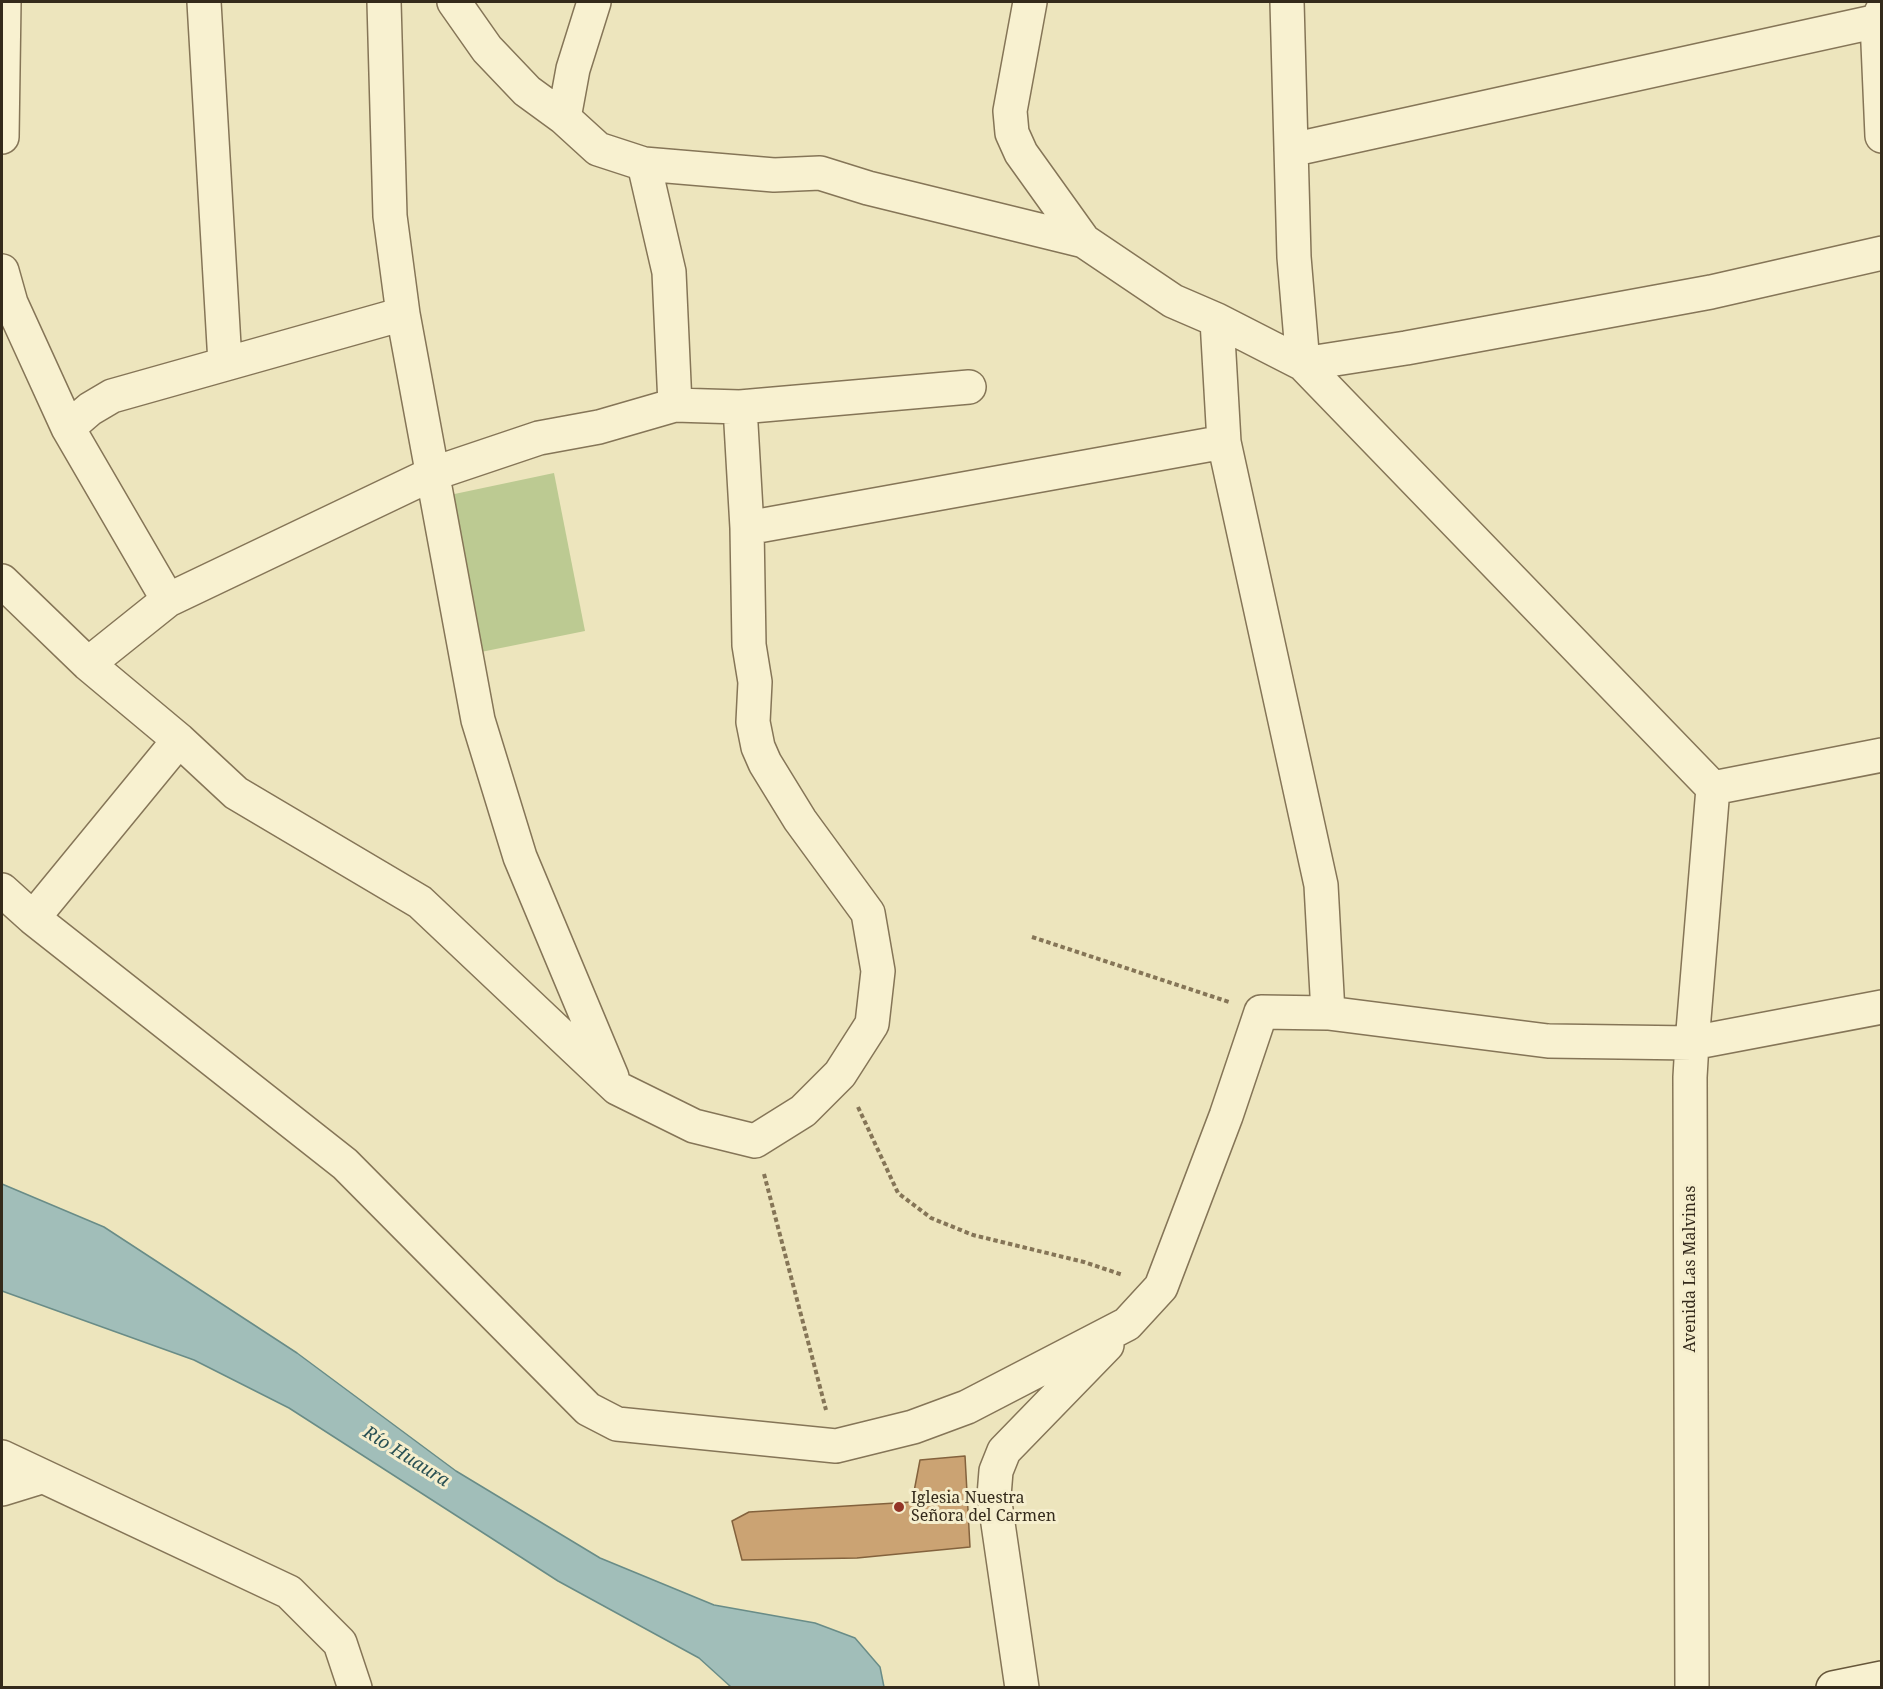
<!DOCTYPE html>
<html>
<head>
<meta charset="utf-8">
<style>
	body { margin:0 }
	#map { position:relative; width:1883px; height:1689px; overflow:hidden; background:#ede5bd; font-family:"Noto Serif",serif }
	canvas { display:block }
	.frame { position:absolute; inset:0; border:3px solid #342a1b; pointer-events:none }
</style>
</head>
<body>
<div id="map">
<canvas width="1883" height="1689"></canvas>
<div class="frame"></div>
</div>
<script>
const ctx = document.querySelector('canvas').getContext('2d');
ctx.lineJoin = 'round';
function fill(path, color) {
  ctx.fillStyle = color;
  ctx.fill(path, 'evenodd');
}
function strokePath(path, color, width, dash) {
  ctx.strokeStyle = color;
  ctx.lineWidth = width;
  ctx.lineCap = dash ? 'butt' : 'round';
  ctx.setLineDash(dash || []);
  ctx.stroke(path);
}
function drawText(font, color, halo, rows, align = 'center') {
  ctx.font = font + ' "Noto Serif",serif';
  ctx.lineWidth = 6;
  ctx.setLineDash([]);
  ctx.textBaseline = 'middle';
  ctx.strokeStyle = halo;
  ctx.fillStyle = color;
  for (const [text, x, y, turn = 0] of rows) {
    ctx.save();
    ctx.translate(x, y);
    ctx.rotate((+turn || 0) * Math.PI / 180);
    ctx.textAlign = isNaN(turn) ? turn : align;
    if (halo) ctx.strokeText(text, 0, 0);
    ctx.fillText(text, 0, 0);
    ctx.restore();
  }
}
fill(new Path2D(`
	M554,473L585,631L476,653L445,496Z`), '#bcca92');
const water = new Path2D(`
	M2,1184L104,1227L297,1353L456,1471L600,1558L714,1605L815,1623L855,1638L880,1667L884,1687H731L699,1658L558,1581L289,1408L194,1360L2,1291Z`);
fill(water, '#a1beb9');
strokePath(water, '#698c87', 1.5);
const building = new Path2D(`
	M965,1456L970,1547L857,1558L742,1560L732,1521L749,1512L912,1502L920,1460Z`);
fill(building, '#cba373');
strokePath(building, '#83623d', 1.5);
const minor = new Path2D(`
	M204,2L225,363
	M384,2L390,216L403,314L478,720L520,857L612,1077
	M454,2L487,49L527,91L564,118L598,149L644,164L774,175L820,173L868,188L1084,241L1173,301L1217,320L1303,364L1406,348L1711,292L1882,253
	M1030,2L1010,111L1012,133L1021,153L1084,241
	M1287,2L1294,257L1303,364L1713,788
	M1882,11L1877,21L1882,136
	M564,118L573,69L594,2
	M2,137L4,2
	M1291,150L1882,20
	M644,164L669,272L675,405
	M2,271L11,303L68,428L168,600L88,664
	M1217,320L1224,442L1321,885L1328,1013
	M68,428L90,409L112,396L403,314
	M747,528L1224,442
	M2,581L88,664L179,740L236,793L420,902L617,1088L694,1126L755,1141L803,1111L840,1074L872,1024L878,971L868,913L800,820L765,763L758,747L753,722L755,682L749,645L747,528L740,407
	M168,600L432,474L539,438L599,427L675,405L740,407L969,387
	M2,890L33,918L345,1164L588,1409L617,1424L836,1446L913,1427L967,1407L1127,1324L1161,1287L1226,1116L1261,1012L1328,1013L1548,1041L1692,1043L1713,788L1882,755
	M33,918L179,740
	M2,1457L289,1592L340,1643L355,1688
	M2,1489L41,1477
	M1022,1688L994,1496L996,1471L1004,1451L1107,1345
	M1692,1688L1690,1077L1692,1043L1882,1007`);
const secondary = new Path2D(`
	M1833,1688L1882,1678`);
strokePath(minor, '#857557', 36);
strokePath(secondary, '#66563a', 36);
strokePath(new Path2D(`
	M1032,937L1229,1002
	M858,1107L898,1193L931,1218L973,1235L1084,1262L1123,1275
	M764,1174L826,1410`), '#857557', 4, [4.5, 3]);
strokePath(minor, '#f8f1d0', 33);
strokePath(secondary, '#f8f1d0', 33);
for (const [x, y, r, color] of [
	[899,1507,6,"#933427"]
]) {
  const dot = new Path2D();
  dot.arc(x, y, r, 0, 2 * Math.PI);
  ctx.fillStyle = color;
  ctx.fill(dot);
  strokePath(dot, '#f5eecd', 2);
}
drawText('16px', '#342a1b', '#f5eecd', [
	["Avenida Las Malvinas",1690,1269,-90]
]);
drawText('16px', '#342a1b', '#f5eecd', [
	["Iglesia Nuestra",911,1498],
	["Señora del Carmen",911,1516]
], 'left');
drawText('italic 18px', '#2a5154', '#f5eecd', [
	["Río Huaura",406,1457,32]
]);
</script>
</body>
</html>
